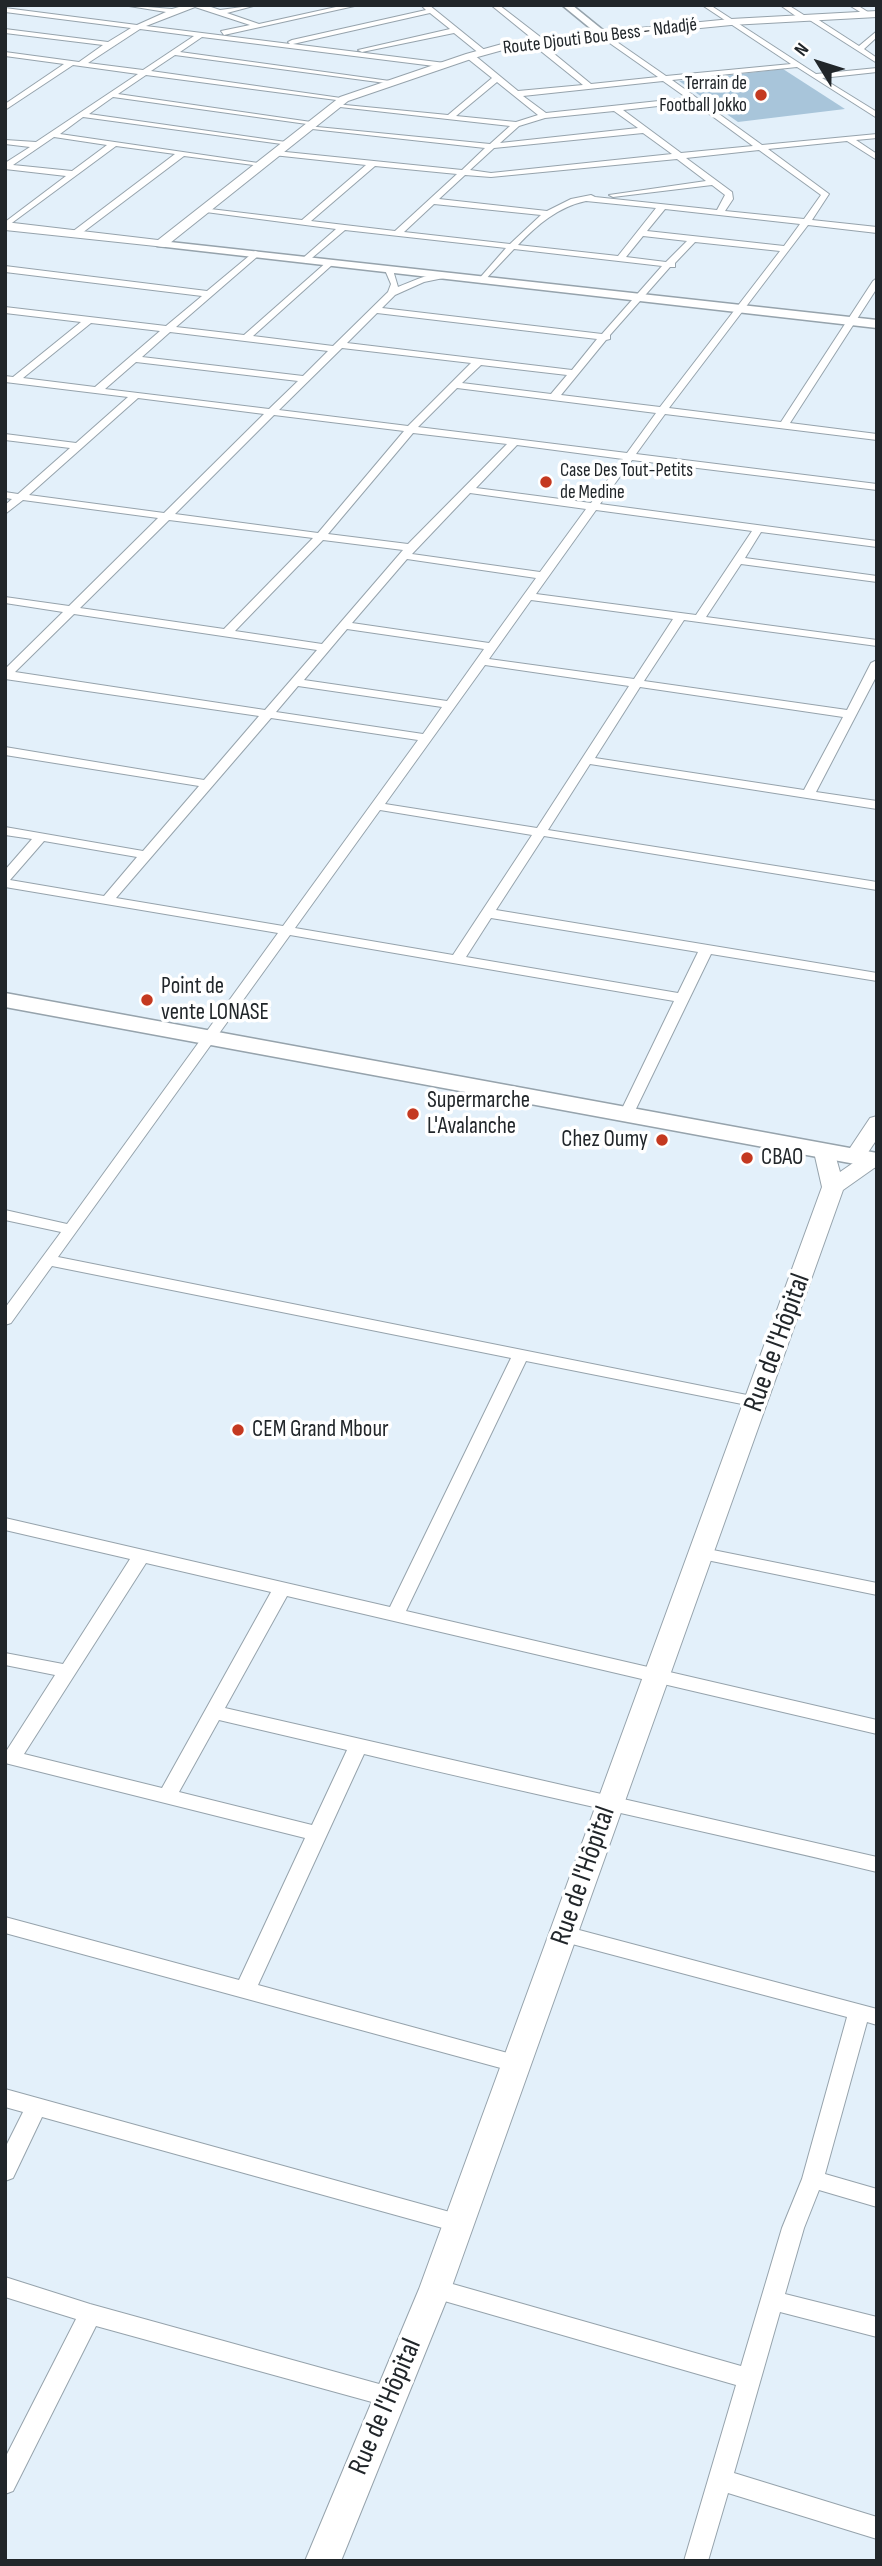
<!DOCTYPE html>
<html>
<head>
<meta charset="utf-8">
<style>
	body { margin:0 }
	#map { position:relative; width:882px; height:2566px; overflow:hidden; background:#e3f0fa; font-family:"Sofia Sans Condensed",sans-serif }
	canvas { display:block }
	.frame { position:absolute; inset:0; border:7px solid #21262a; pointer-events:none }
	.north { position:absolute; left:784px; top:28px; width:70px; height:70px; -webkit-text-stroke:5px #fff; paint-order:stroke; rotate:308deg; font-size:19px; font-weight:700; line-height:28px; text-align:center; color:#21262a }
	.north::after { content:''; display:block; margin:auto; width:24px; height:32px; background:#21262a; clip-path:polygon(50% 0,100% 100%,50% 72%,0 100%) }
</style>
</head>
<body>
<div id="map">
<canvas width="882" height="2566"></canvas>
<div class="frame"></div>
<div class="north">N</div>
</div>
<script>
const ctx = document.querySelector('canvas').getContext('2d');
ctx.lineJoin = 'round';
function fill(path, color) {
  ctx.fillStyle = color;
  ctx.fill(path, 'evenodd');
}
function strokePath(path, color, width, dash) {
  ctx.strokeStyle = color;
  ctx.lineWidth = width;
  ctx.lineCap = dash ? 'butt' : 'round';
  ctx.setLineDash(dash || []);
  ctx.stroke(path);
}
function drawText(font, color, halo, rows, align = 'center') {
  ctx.font = font + ' "Sofia Sans Condensed",sans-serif';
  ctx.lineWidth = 7;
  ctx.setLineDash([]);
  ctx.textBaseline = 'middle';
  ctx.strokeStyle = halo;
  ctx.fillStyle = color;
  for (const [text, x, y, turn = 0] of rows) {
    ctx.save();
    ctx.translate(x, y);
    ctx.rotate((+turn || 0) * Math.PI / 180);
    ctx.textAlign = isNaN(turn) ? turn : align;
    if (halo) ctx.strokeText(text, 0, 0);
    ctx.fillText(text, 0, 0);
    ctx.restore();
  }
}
fill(new Path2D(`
	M783,69L845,109L738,122L679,81Z`), '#a8c5da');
const minor = new Path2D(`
	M123,5L172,9L186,5H205L220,10L257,5L227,13L259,24L345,5H359L224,35L221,31L250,25L195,7L146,26L290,44L288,42L292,40L426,10L421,5H429L487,52L480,54L454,33L362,52L358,50L450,29L430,13L293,44L445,63L442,67L202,37L180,52L397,82L393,84L175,55L151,71L348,99L344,101L146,75L118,94L318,123L314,125L113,97L89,114L293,143L289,145L83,117L60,134L265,164L261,166L184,156L78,236H72V232L175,154L116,146L5,228V222L66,176L5,169V163L30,147L5,144V140L36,142L138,74L73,65L5,110V104L64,64L5,56V52L79,62L103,45L5,33V29L108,42L131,28L5,12V8L137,25L166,12ZM140,29L194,36L143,70L88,63ZM54,137L107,145L72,171L13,165Z
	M491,5H499L543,39L541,43L591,84L658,77L601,37L604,33L666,76L791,64L702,5H710L816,74L877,68V72L822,78L877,112V118L797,67L672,80L762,145L877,134V138L856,140L877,154V160L847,141L768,149L829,194L812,220L877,227V233L808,225L669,408L781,422L873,281L877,278V288L790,423L877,434V440L665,414L636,454L877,484V490L632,460L600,504L877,541V547L761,532L745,558L877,576V582L741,564L706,617L877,640V646L684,620L644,681L847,710L871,663L877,660V675L816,792L877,801V809L590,764L548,830L877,882V890L544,836L496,910L877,973V981L711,954L633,1115L626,1119L619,1115L674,1001L290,935L58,1257L757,1397L765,1402L757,1407L526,1361L406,1611L877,1720V1734L287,1596L225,1708L877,1857V1872C706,1831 535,1795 364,1754L258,1985L526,2058L530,2064L526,2070L519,2073L5,1933V1917L239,1980L305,1838L5,1763V1749L7,1750L55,1675L5,1665V1653L63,1664L130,1559L5,1530V1518L390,1607L511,1358L52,1266L11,1323L5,1325V1308L61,1232L5,1220V1210L67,1224L278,933L5,887V870L32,839L5,835V827L143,851L199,786L5,755V747L204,780L259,716L5,679V669L63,612L5,603V597L69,606L158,518L23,500L5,514V505L12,499L5,498V492L18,494L70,448L5,440V434L76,443L128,397L5,382V376L13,377L81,322L5,313V307L166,326L202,296L5,272V266L207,291L255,251L258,252V256L176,327L244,335L329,260L332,261V265L253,336L333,346L388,292L391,284L385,270L389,267L393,270L398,287C413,281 439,268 453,276L424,282L395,295L382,308L602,334L662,266L514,249L482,283L478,280L506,248L345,230L306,263L302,260L303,258L336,229L198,211L202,208L302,220L366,165L273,155L276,151L462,170L485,148L303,128L307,126L490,144L510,126L331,106L335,104L448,115L492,78L467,58V54H473L518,91L583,85L532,44L534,40ZM663,81L687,98L546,113L523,96ZM497,82L538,115L516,122L456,116ZM693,102L753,146L681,153L623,110ZM614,111L638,128L500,143L519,126L545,118ZM643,133L672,154L491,173L470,170L494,148ZM759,150L821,195L804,219L725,211L733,199L732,192L686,158ZM677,159L706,181L609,195L613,197L712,185L725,195L717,210L595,197L591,195L571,199L547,211L439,199L465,175L491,177ZM375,166L457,174L395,231L311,221ZM586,201L656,208L618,256L518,245C537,225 558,207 586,201ZM434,204L541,215L510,244L404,232ZM665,209L800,224L784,246L647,231ZM643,236L687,241L666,262L626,257ZM695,242L780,251L660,407L561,395L606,340L610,339V335L670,267H675V263ZM377,313L597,339L572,370L347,343ZM91,323L160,331L95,387L23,378ZM170,332L328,351L303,376L142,357ZM342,348L471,363L408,426L279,410ZM136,362L298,381L269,409L105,389ZM481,365L567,375L551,394L462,383ZM457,388L656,413L627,453L418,427ZM138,398L264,414L164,513L29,495ZM274,415L404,431L318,533L175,514ZM413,433L507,444L408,544L328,534ZM517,445L623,459L591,503L476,488ZM470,493L586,509L540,572L412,554ZM596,510L752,531L696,615L536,594ZM169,520L313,538L224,629L80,608ZM323,540L403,550L322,644L235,631ZM407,559L536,578L489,643L352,623ZM531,600L673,619L634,679L489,659ZM74,614L317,650L265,710L15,672ZM347,629L484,649L447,701L304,680ZM485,665L629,686L537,828L385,804ZM298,686L442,707L423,734L276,712ZM640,687L843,717L804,790L595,758ZM271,718L418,740L283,926L116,898ZM380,810L532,835L453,955L295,928ZM44,841L137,857L104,896L10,880ZM491,918L698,952L678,993L466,957ZM146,1563L271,1592L162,1788L24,1754ZM219,1720L347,1750L312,1825L179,1792Z
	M780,5H788L807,17L800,19Z
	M849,5H857L871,14L865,15Z
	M811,15L859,46L877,31V37L864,49L877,58V63L808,19Z
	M703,1548L877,1583V1595L697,1558L694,1554L697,1550Z
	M564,1926L877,2009V2025L867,2022L825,2174L877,2189V2207L819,2190L804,2228L785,2294L877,2317V2337L780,2312L734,2473L877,2517V2539L728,2493L708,2561H684L736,2385L427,2296L424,2289L427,2282L435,2279L741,2366L782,2228L802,2179L847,2017L557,1940L554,1934L557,1928Z
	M5,2089L457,2214L465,2216L468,2223L465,2230L457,2232L42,2117L13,2178L5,2181V2148L23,2112L5,2107Z
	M5,2277L90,2304L390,2387L398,2390L402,2397L398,2404L390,2407L96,2326L13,2491L5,2494V2458L76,2319L5,2297Z`);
const tertiary = new Path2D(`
	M562,5H572L609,35L601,37Z
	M161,241L877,320V328L157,246L155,244Z`);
const secondary = new Path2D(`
	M877,11V17L731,25L578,40L503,50L474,58L348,101L165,247L5,230V222L158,240L340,97L466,54L502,44L578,34L731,19Z
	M877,1116V1139L867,1154L877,1155V1166L843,1190L451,2289L341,2561H305L419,2289L822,1187L814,1152L817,1147H833L840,1172L853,1163L844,1157L870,1118Z`);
const trunk = new Path2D(`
	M5,993L877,1153V1168L5,1007Z`);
strokePath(minor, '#96a3ac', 2);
strokePath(tertiary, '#96a3ac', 3);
strokePath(secondary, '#96a3ac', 2);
strokePath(trunk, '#96a3ac', 3);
fill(minor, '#fff');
fill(tertiary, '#fff');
fill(secondary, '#fff');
fill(trunk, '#fff');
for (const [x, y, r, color] of [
	[761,95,7,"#c43920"],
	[546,482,7,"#c43920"],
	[147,1000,7,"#c43920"],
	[413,1114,7,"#c43920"],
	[662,1140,7,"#c43920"],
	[747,1158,7,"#c43920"],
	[238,1430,7,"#c43920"]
]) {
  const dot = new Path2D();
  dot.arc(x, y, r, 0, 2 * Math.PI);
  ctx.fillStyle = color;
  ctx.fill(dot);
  strokePath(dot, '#fff', 2.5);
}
drawText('19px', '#21262a', '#fff', [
	["Route Djouti Bou Bess - Ndadjé",600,37,-7]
]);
drawText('19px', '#21262a', '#fff', [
	["Terrain de",747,84],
	["Football Jokko",747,106],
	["Case Des Tout-Petits",560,471,"left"],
	["de Medine",560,493,"left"]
], 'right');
drawText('23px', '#21262a', '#fff', [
	["Point de",161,987],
	["vente LONASE",161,1013],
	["Supermarche",427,1101],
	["L'Avalanche",427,1127],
	["Chez Oumy",648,1140,"right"],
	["CBAO",761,1158],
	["CEM Grand Mbour",252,1430]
], 'left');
drawText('28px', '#21262a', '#fff', [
	["Rue de l'Hôpital",778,1343,-70],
	["Rue de l'Hôpital",584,1876,-71],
	["Rue de l'Hôpital",386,2407,-67]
]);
</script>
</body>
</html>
